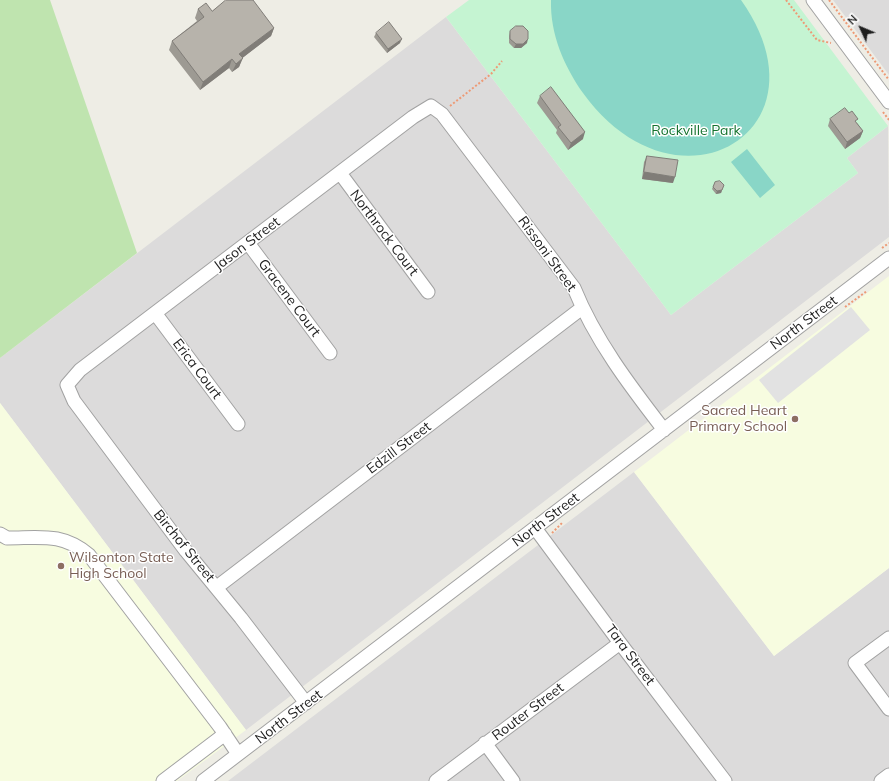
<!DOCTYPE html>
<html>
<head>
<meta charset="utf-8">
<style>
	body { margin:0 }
	#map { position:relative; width:889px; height:781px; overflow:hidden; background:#eeede5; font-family:Mulish,sans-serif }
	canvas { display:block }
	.north { position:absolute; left:841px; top:8px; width:40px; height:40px; -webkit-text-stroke:3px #fff; paint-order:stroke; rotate:314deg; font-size:11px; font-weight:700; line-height:16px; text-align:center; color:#1e1e1e }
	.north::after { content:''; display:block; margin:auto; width:14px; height:18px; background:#1e1e1e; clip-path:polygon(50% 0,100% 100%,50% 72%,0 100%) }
</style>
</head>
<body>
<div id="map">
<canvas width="889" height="781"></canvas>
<div class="north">N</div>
</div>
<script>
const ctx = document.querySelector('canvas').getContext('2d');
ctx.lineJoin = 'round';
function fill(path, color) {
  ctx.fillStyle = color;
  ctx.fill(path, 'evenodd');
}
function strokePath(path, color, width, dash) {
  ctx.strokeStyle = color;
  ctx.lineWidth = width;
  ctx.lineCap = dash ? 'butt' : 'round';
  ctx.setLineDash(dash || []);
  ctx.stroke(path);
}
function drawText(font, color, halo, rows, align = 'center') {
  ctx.font = font + ' Mulish,sans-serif';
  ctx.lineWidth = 3;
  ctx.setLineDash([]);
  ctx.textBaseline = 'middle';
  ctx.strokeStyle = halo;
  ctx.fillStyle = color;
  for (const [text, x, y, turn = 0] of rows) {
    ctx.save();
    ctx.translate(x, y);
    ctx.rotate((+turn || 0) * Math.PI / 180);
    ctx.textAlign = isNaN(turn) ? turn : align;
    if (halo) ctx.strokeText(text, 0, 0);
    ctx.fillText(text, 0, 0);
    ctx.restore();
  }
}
fill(new Path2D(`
	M833,0H889V75Z
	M446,17L671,315L858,173L847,158L888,126L889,237L246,730L0,403V358Z
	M634,472L774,656L889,568V781H228Z`), '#dcdbdb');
fill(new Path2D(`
	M889,276V568L774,656L634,472Z
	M0,403L246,730L177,781H0Z`), '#f7fce0');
fill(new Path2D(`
	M0,0H50L137,253L0,358Z`), '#bfe4af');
fill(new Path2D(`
	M469,0H794L888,126L847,158L858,173L671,315L446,17Z`), '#c5f4d2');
fill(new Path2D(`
	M551,0H741C834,131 677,223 583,93C564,66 550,34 551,0Z
	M747,149L775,185L760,198L731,162Z`), '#89d6c7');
fill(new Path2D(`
	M851,307L870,330L778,403L759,380Z`), '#e2e2e2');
const minor = new Path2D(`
	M813,0L889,102
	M340,173L428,292
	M248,243L330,353
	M155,313L238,424
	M535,528L620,643L725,781
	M0,534L7,538C39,538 62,532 89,555L220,727L238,754
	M217,587L582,308
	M889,638L855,663L889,709
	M306,703L241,618L186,551L74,401L67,385L80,370L413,117L431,106L442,114L574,288C595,340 630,386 664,430
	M485,743L513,781
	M163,781L225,734
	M203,781L889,258
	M436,781L620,643
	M881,781L889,775`);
strokePath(minor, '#a2a2a2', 15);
strokePath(new Path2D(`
	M786,0L817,40L831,43
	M829,0L889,80
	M450,106L491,74L502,61
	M883,112L889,120
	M882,248L889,243
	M845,307L867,291
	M552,533L563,522`), '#ed9a76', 2, [2, 2]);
strokePath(minor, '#fff', 13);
fill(new Path2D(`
	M198,9L212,11L274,28L271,36L242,58L239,67L232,72L229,68L200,90L169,50L172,41L197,21L195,18Z
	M510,31L527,43L521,48H514L509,43V36Z
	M376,33L400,43L387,53L374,37Z
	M540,96L583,139L568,150L556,133L557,130L537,103Z
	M830,119L857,123L863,131L860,138L845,149L828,126Z
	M647,156L673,183L642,179L644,162Z
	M715,182L724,185L721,193L716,194L712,189Z`), '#9d9a93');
fill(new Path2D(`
	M274,28L271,36L236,63L239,54Z
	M402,39L400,43L387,53L388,49Z
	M528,39L527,43L521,48H514L516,44Z
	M243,58L239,67L232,72L236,64Z
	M232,59L229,68L200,90L203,82Z
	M863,131L860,138L845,149L847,142Z
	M585,132L583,139L568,150L571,143Z
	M644,172L675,177L673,183L642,179Z
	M722,190L721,193L716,194L717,191Z`), '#807d78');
const building = new Path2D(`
	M226,0H253L274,28L239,54L243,58L236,64L232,59L203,82L172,41L204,17L198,9L206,3L212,11Z
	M389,22L402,39L388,49L376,33Z
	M516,26H523L528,31V39L523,44H516L510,39V31Z
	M551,87L585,132L571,143L558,127L561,125L540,96Z
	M845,108L849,113L852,111L858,119L855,121L863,131L847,142L830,119Z
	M647,156L678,160L675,177L644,172Z
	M720,181L724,185L722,190L717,191L713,187L715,182Z`);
fill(building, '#b7b3ab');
strokePath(building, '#807d78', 1);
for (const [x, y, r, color] of [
	[795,419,4,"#8d6e63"],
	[61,566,4,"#8d6e63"]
]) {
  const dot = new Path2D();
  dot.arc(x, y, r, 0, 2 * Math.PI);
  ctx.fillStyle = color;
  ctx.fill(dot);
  strokePath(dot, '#fff', 1.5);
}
drawText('14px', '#15732f', '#fff', [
	["Rockville Park",696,131]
]);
drawText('14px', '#1e1e1e', '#fff', [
	["Northrock Court",384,233,53],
	["Jason Street",247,244,-37],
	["Rissoni Street",547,254,54],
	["Gracene Court",289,298,53],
	["North Street",804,323,-37],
	["Erica Court",197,369,53],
	["Edzill Street",399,448,-37],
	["North Street",546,520,-37],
	["Birchof Street",184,546,51],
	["Tara Street",630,655,53],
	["Router Street",528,712,-37],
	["North Street",289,717,-37]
]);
drawText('14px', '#785e54', '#fff', [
	["Sacred Heart",787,411],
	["Primary School",787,427],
	["Wilsonton State",69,558,"left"],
	["High School",69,574,"left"]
], 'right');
</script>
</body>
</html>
